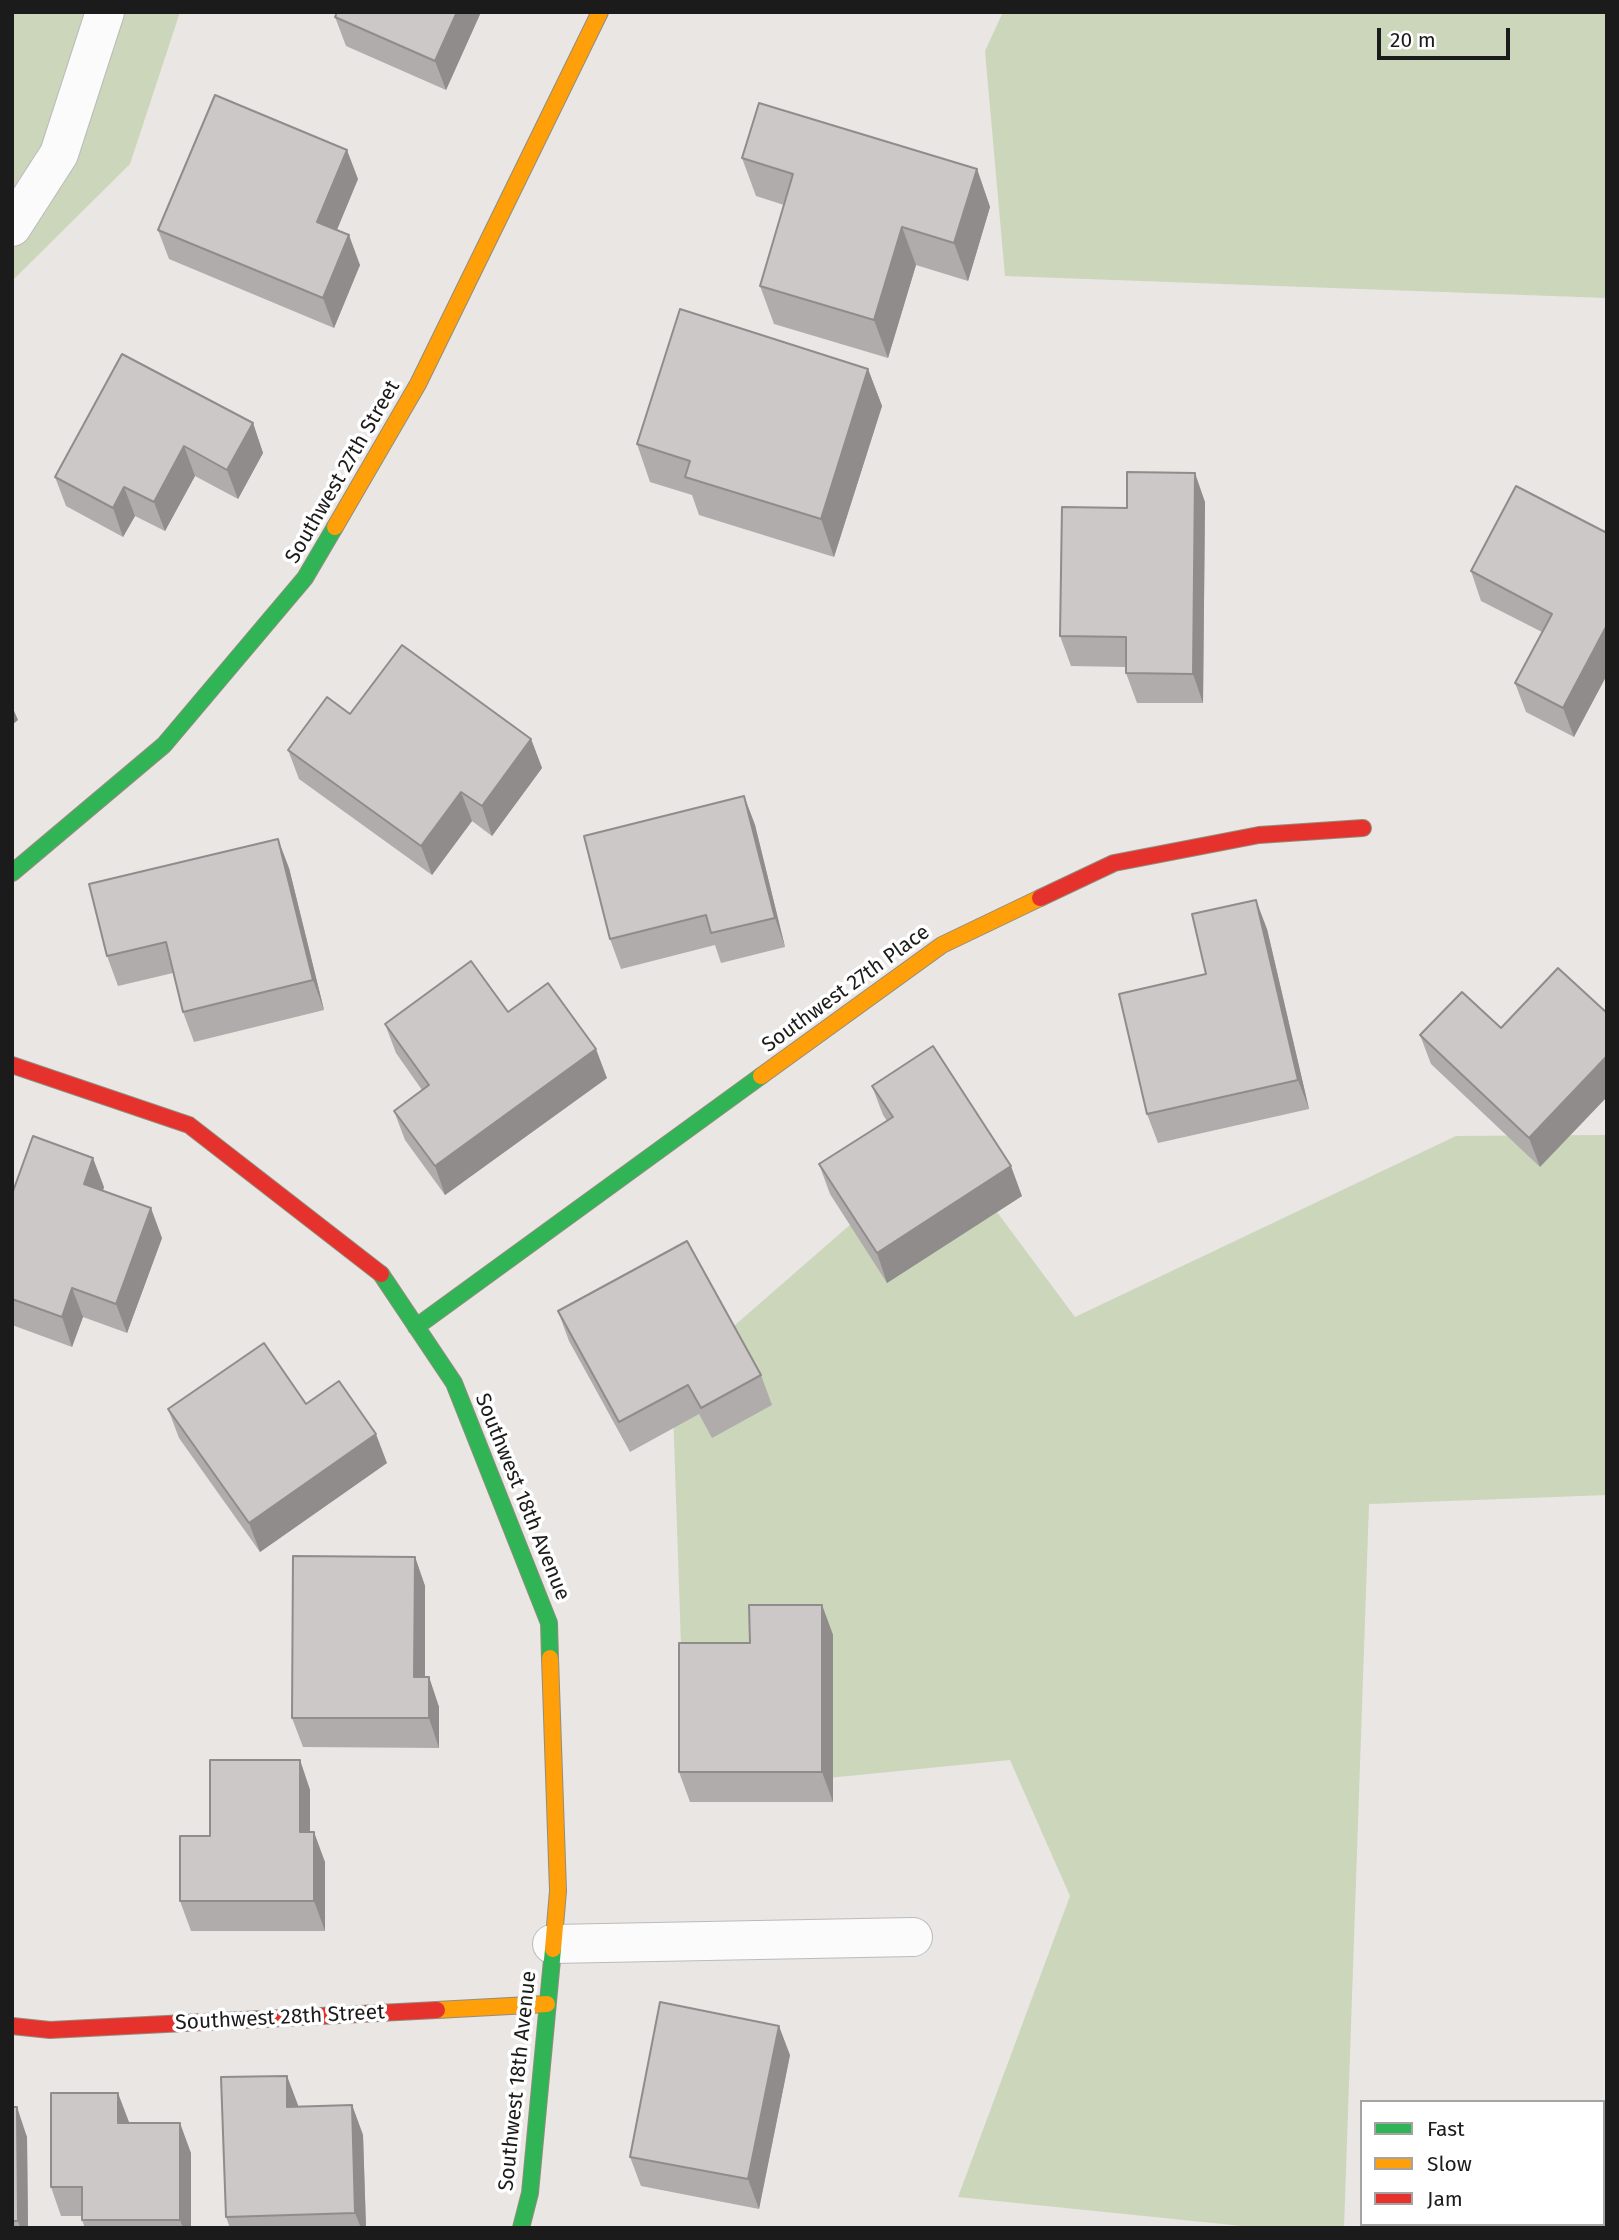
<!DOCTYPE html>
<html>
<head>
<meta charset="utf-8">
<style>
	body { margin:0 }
	#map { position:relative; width:1619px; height:2240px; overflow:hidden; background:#e9e6e4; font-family:"Fira Sans",sans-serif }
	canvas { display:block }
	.frame { position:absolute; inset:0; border:14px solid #1b1b1b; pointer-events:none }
	.legend { position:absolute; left:1360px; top:2100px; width:245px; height:126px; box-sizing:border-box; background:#fff; border:2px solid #a4a4a4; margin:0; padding:9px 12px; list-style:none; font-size:21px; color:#1b1b1b }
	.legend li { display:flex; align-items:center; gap:14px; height:35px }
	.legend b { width:35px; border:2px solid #a4a4a4 }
	.scale { position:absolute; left:1377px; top:28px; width:133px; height:32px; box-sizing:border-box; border:4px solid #1b1b1b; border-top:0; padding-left:9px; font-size:21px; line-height:24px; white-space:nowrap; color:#1b1b1b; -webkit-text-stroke:5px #fff; paint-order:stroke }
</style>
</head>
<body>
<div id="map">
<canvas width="1619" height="2240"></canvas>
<div class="frame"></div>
<ul class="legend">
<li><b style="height:9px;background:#30b455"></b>Fast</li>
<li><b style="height:9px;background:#ff9f0a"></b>Slow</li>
<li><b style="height:9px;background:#e5322d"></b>Jam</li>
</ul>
<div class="scale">20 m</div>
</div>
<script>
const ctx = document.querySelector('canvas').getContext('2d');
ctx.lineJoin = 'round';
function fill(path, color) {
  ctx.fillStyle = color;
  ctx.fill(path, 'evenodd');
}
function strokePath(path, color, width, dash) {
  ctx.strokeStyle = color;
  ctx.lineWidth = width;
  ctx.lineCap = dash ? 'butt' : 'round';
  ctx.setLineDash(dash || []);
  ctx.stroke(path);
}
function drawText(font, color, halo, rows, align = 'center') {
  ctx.font = font + ' "Fira Sans",sans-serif';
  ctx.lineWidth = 7;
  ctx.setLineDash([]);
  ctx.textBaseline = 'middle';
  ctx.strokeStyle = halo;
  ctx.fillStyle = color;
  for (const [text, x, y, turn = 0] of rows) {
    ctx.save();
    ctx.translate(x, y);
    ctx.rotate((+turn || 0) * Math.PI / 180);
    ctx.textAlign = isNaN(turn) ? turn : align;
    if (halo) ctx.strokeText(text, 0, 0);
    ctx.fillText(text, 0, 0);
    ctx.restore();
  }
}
fill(new Path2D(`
	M12,12H180L130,164L12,281Z
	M1003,12H1607V298L1005,276L985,51Z
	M1607,1135V1495L1369,1504L1344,2228H1262L958,2197L1070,1896L1010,1760L686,1792L672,1380L945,1142L1075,1317L1456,1136Z`), '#cbd6bb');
const street = new Path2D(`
	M12,227L59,154L105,12
	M552,1944L913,1937`);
const fast = new Path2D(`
	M12,873L164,745L305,578L335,527
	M381,1274L454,1383L549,1623L550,1658
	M416,1327L761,1076
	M521,2228L530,2193L553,1949`);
const slow = new Path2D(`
	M335,527L418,384L600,12
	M761,1076L942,945L1040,898
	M550,1658L558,1891L553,1949
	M437,2010L547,2004`);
const jam = new Path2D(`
	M1040,898L1114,863L1259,835L1363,828
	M12,1065L189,1125L381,1274
	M12,2026L50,2030L437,2010`);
strokePath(street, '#bcbbba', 40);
strokePath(fast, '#918d7e', 18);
strokePath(slow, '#918d7e', 18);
strokePath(jam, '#918d7e', 18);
strokePath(street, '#fcfbfb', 38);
strokePath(fast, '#30b455', 16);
strokePath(slow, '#ff9f0a', 16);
strokePath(jam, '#e5322d', 16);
fill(new Path2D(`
	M337,12H481L446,90L346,46L335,17Z
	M742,158L977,169L990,207L968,281L916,265L888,358L774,324L760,286L784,205L756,196Z
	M358,179L337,230L360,265L334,328L169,259L158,230Z
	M868,369L882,406L834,557L699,515L692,495L650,482L637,444Z
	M253,423L263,453L238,499L195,476L165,531L135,516L123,537L66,506L55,477Z
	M1205,502L1203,703H1137L1126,673V667L1071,666L1060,636L1127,508Z
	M1607,533L1574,737L1526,712L1515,683L1542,632L1481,601L1471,571Z
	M350,714L531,739L542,768L492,836L472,821L432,875L299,779L288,750Z
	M744,796L755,825L785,947L721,963L715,945L621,969L610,939Z
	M289,868L324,1010L194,1042L183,1012L173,973L118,986L107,956Z
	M1267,929L1309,1109L1158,1143L1147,1114L1206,974Z
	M508,1012L607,1078L445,1195L405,1140L394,1111L422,1090L396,1053L385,1024Z
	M1501,1028L1540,1167L1431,1064L1420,1035Z
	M872,1086L1022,1196L887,1283L830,1194L819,1164L887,1121L883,1115Z
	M104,1187L103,1191L162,1238L127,1333L83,1317L72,1347L12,1325V1194Z
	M558,1311L761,1375L772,1405L712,1438L699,1414L630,1452L569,1341Z
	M306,1404L387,1463L260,1552L179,1438L168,1409Z
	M415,1557L425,1586V1677H429L439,1707V1748L303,1747L292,1718Z
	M822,1605L833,1635V1802H690L679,1772L750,1643Z
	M300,1760L310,1790V1832L325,1862V1931H191L180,1901L210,1836Z
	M790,2055L759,2209L641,2186L630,2157Z
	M287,2076L298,2107L352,2105L363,2135L366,2228H230L226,2217Z
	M12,2107L27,2137L28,2228H12Z
	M129,2122V2123L191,2153V2228H85L82,2220V2216H61L51,2187Z`), '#afacab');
fill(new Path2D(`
	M457,12H481L446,90L435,61Z
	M347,150L358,179L328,251L317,222Z
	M977,169L990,207L968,281L954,243Z
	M902,227L916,265L888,358L874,320Z
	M349,235L360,265L334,328L323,298Z
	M868,369L882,406L834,557L821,519Z
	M253,423L263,453L238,499L227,470Z
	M184,446L195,476L165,531L154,502Z
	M1195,473L1205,502L1203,703L1193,674Z
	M124,487L135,516L123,537L113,508Z
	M1607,625V675L1574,737L1563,708Z
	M12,706L18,720L12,725Z
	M531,739L542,768L492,836L482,806Z
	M461,792L472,821L432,875L421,846Z
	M744,796L755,825L785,947L775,918Z
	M278,839L289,868L324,1010L313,980Z
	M1256,900L1267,929L1309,1109L1298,1080Z
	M596,1049L607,1078L445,1195L435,1166Z
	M1607,1056V1097L1540,1167L1529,1138Z
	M93,1158L104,1187L94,1214L84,1184Z
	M1011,1166L1022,1196L887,1283L877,1253Z
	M151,1208L162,1238L127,1333L116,1304Z
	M72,1288L83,1317L72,1347L62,1317Z
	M376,1434L387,1463L260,1552L249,1523Z
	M415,1557L425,1586V1707L414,1677Z
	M822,1605L833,1635V1802L822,1772Z
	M429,1677L439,1707V1748L429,1718Z
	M300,1760L310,1790V1862L300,1832Z
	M314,1832L325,1862V1931L314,1901Z
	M779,2026L790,2055L759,2209L748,2179Z
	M287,2076L298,2105V2137L287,2107Z
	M118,2093L129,2122V2153L118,2123Z
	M352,2105L363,2135L366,2228H361L355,2213Z
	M17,2107L27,2137L28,2228H20L18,2221Z
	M180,2123L191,2153V2228H183L180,2220Z`), '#8f8c8b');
const building = new Path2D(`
	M337,12H457L435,61L335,17Z
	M215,95L347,150L317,222L349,235L323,298L158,230Z
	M759,103L977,169L954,243L902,227L874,320L760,286L793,174L742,158Z
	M680,309L868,369L821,519L685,477L690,461L637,444Z
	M122,354L253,423L227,470L184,446L154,502L124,487L113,508L55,477Z
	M1127,472L1195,473L1193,674L1126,673V637L1060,636L1062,507L1127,508Z
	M1516,486L1607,533V625L1563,708L1515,683L1552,614L1471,571Z
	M402,645L531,739L482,806L461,792L421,846L288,750L327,697L350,714Z
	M744,796L775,918L711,933L706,915L610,939L584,836Z
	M278,839L313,980L183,1012L166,942L107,956L89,884Z
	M1256,900L1298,1080L1147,1114L1119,994L1206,974L1192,914Z
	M471,961L508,1012L548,983L596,1049L435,1166L394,1111L429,1085L385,1024Z
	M1558,968L1607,1013V1056L1529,1138L1420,1035L1462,992L1501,1028Z
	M933,1046L1011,1166L877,1253L819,1164L893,1117L872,1086Z
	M33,1136L93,1158L84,1184L151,1208L116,1304L72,1288L62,1317L12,1299V1194Z
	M687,1241L761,1375L701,1408L688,1385L619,1422L558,1311Z
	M264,1343L306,1404L339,1381L376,1434L249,1523L168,1409Z
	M293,1556L415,1557L414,1677H429V1718H292Z
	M749,1605H822V1772H679V1643H750Z
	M210,1760H300V1832H314V1901H180V1836H210Z
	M660,2002L779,2026L748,2179L630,2157Z
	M287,2076V2107L352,2105L355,2213L226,2217L221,2077Z
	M51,2093H118V2123H180V2220H82V2187H51Z
	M12,2107H17L18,2221H12Z`);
fill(building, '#ccc8c7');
strokePath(building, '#8f8c8b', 2);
drawText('21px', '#1b1b1b', '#fff', [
	["Southwest 27th Street",343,472,-60],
	["Southwest 27th Place",846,989,-36],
	["Southwest 18th Avenue",522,1497,68],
	["Southwest 28th Street",280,2018,-3],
	["Southwest 18th Avenue",518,2081,-84]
]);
</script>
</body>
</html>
